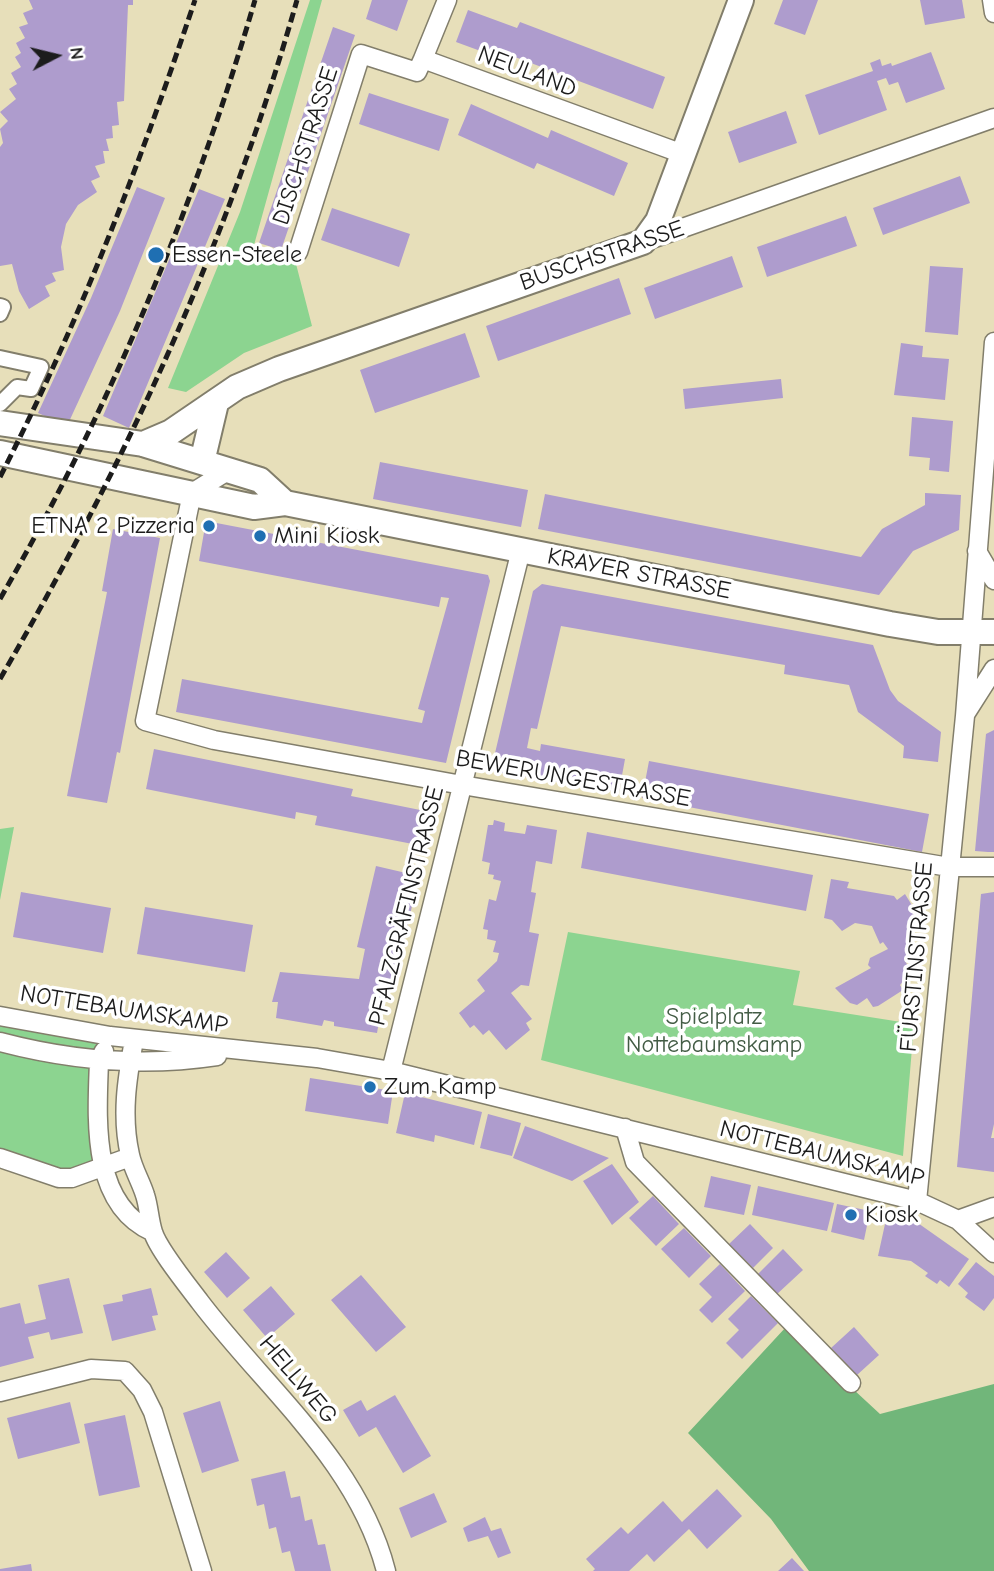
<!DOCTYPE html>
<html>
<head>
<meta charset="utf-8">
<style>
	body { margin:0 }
	#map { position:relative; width:994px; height:1571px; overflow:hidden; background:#e7dfba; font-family:"Comic Neue",sans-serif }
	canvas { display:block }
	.north { position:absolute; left:21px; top:21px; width:70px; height:70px; -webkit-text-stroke:5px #fff; paint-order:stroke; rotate:83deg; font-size:19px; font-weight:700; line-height:28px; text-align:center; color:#1c1c1c }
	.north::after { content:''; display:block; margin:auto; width:24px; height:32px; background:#1c1c1c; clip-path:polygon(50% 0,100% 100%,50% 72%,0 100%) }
</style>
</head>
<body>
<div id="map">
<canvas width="994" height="1571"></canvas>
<div class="north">N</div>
</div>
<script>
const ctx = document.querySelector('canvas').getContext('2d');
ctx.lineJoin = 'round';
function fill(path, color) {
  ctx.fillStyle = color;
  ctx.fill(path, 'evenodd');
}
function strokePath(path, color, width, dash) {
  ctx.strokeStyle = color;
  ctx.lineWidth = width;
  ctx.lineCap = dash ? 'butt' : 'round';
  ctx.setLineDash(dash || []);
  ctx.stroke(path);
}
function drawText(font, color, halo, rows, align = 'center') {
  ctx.font = font + ' "Comic Neue",sans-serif';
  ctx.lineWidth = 7;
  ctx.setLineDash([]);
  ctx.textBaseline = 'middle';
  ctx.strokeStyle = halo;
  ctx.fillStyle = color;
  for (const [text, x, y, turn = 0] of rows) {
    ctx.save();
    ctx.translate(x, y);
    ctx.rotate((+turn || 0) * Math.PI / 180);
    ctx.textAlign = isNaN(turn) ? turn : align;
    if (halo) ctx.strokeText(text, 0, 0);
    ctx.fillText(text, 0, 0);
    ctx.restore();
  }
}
fill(new Path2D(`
	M310,0H322L254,245L295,260L312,326L244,353L186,392L168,388L240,212Z
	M14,827L0,900V829Z
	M568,932L800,971L793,1005L914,1024L903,1156L541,1060Z
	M0,1018L107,1037L101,1166L71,1176L0,1155Z`), '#8cd490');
fill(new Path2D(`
	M786,1327L880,1414L994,1384V1571H809L771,1519L688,1433Z`), '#71b67a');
fill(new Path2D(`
	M29,0H133V5H128L124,101L117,102L119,125L112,126L113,138L106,139L109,151H103L105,163L95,166L100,177L91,181L97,192L78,205L66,224L61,247L64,270L52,273L56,281L45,286L50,296L29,309L19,291L12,264L0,266V147L3,143L0,129L8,121L0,112L16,99L9,89L17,84L11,73L21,67L15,57L21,53L16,43L25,38L19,27L28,24L23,13L33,9Z
	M372,0H408L397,31L366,19Z
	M783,0H818L805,35L774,24Z
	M920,0H962L965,18L925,25Z
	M468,10L517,28L520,22L665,77L653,109L507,54L505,60L456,42Z
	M333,27L355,35L281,250L259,243Z
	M931,52L945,89L906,103L898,82L889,85L886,78L877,81L887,110L819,135L805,95L873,71L870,63L880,59L882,66L891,63L892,66Z
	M369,93L449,119L439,151L359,124Z
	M471,104L548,138L551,130L628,163L614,196L537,163L534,169L458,135Z
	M786,111L797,143L739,163L728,132Z
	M960,176L970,203L883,235L873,208Z
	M137,187L165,198L120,311L67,426L38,413L91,298Z
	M199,189L225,199L129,428L103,416Z
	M332,208L410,234L399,267L321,240Z
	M846,216L857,246L767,277L757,247Z
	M732,256L743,287L655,319L644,288Z
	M930,266L963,268L958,335L925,332Z
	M619,278L631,314L498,361L486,326Z
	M465,333L480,377L375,413L360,370Z
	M901,343L923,346L922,357L949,359L945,400L894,395Z
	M781,379L783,398L685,409L683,389Z
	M912,417L953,421L949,472L929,470L930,458L909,456Z
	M380,462L528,490L521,527L373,499Z
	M925,493L961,495L959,530L913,551L879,595L538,529L545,494L861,557L882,529L925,505Z
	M206,521L488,575L490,581L446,763L176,712L182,679L422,723L425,711L418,709L449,598L441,597L439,607L199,561Z
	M113,529L160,538L120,753L117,752L107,803L67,796L107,592L102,591Z
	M542,584L873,645L890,690L898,701L941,732L938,762L903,758L904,746L858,712L849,685L784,674L785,665L561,626L537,729L531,728L527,748L540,751L541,744L625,759L619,792L496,772L492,766L533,591Z
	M994,730V852H988L975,851L986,734Z
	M154,749L353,789L351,796L430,812L423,846L315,825L317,816L296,812L295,819L146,789Z
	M649,761L929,814L922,852L642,798Z
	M494,820L505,823L504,831L525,834L527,825L557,830L552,864L536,861L531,892L536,893L529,932L539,934L529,986L521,985L511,993L532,1019L526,1023L530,1030L506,1050L489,1030L483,1035L474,1025L470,1028L459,1013L485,991L477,980L497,961L499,953L493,952L496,941L487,939L488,930L483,929L489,899L496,901L501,881L493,879L494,875L488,874L490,863L482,861L488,825H493Z
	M587,832L813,875L806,911L581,868Z
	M376,866L419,876L393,988L385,987L377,1033L334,1026V1022L324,1020L322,1026L276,1018L278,1002H272L280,972L359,979L365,949L357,947Z
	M831,879L849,882L847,888L894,896L897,900L905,894L913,907L911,909L917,921L908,927L914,939L907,943L914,955L905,961L912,972L900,985L903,990L878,1006L873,1007L867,998L857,1005L850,1003L835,988L871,968L868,965L870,958L888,949L883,942L880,944L872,926L855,923L842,931L832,920L824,918Z
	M21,892L111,908L103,953L13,937Z
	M994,892V1124L991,1138H994V1172L957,1167L981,894Z
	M145,907L253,925L245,972L137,954Z
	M310,1078L393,1091L388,1124L305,1111Z
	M405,1093L482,1112L474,1145L435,1135L434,1142L396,1133Z
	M488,1114L521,1123L512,1156L480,1148Z
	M525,1126L539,1131L609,1158L572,1181L513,1158Z
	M612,1164L639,1202L612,1225L583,1181Z
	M711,1176L751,1185L744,1215L704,1207Z
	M758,1186L834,1203L827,1231L752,1215Z
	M653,1196L679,1224L656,1246L629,1218Z
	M837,1204L870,1211L864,1240L831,1232Z
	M887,1215L915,1221L969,1259L949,1287L940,1280L937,1284L925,1276L928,1273L911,1261L878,1256Z
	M750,1224L773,1248L753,1268L729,1244Z
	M684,1228L711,1256L689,1278L661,1249Z
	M783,1249L803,1270L776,1295L757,1275Z
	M226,1252L250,1278L227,1298L204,1272Z
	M976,1262L994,1276V1298L984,1311L965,1297L968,1293L958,1284Z
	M720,1264L745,1291L712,1323L699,1310L712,1297L699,1284Z
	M361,1275L406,1327L376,1352L331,1300Z
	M69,1278L83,1333L51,1340L49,1332L28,1337L34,1358L0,1367V1308L20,1303L25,1324L46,1319L38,1285Z
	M271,1286L295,1314L267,1338L243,1310Z
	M151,1288L158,1315L152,1316L156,1330L112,1341L103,1305L123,1301L122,1295Z
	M751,1296L778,1323L742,1359L726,1343L739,1330L728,1319Z
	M854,1327L879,1355L857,1375L831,1348Z
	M395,1395L431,1456L403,1473L376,1427L359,1437L343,1410L361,1400L367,1411Z
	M220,1401L239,1461L202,1473L183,1413Z
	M70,1402L80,1443L18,1459L7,1418Z
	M125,1415L140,1487L99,1496L84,1424Z
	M285,1471L291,1498L300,1496L305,1521L312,1519L318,1545L325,1544L331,1571H295L290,1551L282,1553L276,1527L269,1529L264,1504L257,1506L251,1479Z
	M717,1489L742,1516L707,1549L689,1529L654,1562L647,1554L629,1571H593L595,1569L586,1559L621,1527L628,1534L663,1501L682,1522Z
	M434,1493L447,1522L411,1538L399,1508Z
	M485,1517L491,1531L501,1528L511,1553L498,1558L488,1536L468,1542L463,1528Z
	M792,1558L804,1571H778Z
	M31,1564L32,1571H0V1569Z`), '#ae9ccd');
const pedestrian = new Path2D(`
	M0,306L3,307L0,314
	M0,358L41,367L31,389L17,387L0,404`);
const minor = new Path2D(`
	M992,0L994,13
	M423,59L447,0
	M643,242L994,118
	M298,252L361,54L417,72L423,59L683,154
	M229,470L192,493L145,721L214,740L462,785L949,867H994
	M977,551L994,580
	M966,713L994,669
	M0,1016L110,1036L317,1058L391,1071L917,1201L958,1220L994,1253
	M134,1040C127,1079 121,1116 130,1155C133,1169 141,1182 145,1195C149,1207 149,1220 153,1232C158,1249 188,1286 200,1302C266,1389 358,1462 386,1571
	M0,1042C72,1061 144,1067 217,1056
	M104,1051L99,1061C97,1118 90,1204 153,1232
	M391,1071L521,550
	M625,1128L635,1162L851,1383
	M0,1158L59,1178H72L130,1157
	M917,1201L965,716L994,342
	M958,1220L994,1207
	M0,1392L91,1369L125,1371L142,1390L153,1412L202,1571`);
const secondary = new Path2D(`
	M0,423L143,444L260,480L285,503
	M143,444L171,432L237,387L279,369L643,242L658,221L741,0
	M0,453L254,507L285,503L890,624L938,632H994
	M202,462L216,403`);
strokePath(pedestrian, '#827e6b', 18);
strokePath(minor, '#827e6b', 21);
strokePath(secondary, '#827e6b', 28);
strokePath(pedestrian, '#fff', 14);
strokePath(minor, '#fff', 18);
strokePath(secondary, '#fff', 24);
strokePath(new Path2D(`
	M0,477C79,323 140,164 195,0
	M0,599C109,410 194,209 255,0
	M0,679C126,462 228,243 297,0`), '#1c1c1c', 5, [10, 5]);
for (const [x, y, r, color] of [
	[156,255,9,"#1f6fb2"],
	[209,526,7,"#1f6fb2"],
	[260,536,7,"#1f6fb2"],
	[370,1087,7,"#1f6fb2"],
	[851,1215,7,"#1f6fb2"]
]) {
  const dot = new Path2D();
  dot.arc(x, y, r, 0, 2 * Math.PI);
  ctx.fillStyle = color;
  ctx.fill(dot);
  strokePath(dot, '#fff', 2.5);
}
drawText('24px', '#1c1c1c', '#fff', [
	["NEULAND",527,72,21],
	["DISCHSTRASSE",306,146,-72],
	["BUSCHSTRASSE",602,256,-19],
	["KRAYER STRASSE",639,574,11],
	["BEWERUNGESTRASSE",573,779,10],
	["PFALZGRÄFINSTRASSE",407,906,-76],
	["FÜRSTINSTRASSE",917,957,-85],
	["NOTTEBAUMSKAMP",124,1010,9],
	["NOTTEBAUMSKAMP",822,1154,14],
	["HELLWEG",298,1380,50]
]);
drawText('24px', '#1c1c1c', '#fff', [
	["Essen-Steele",172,255],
	["ETNA 2 Pizzeria",195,526,"right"],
	["Mini Kiosk",274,536],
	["Zum Kamp",384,1087],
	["Kiosk",865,1215]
], 'left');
drawText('24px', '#435c45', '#fff', [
	["Spielplatz",714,1017],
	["Nottebaumskamp",714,1045]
]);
</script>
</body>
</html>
